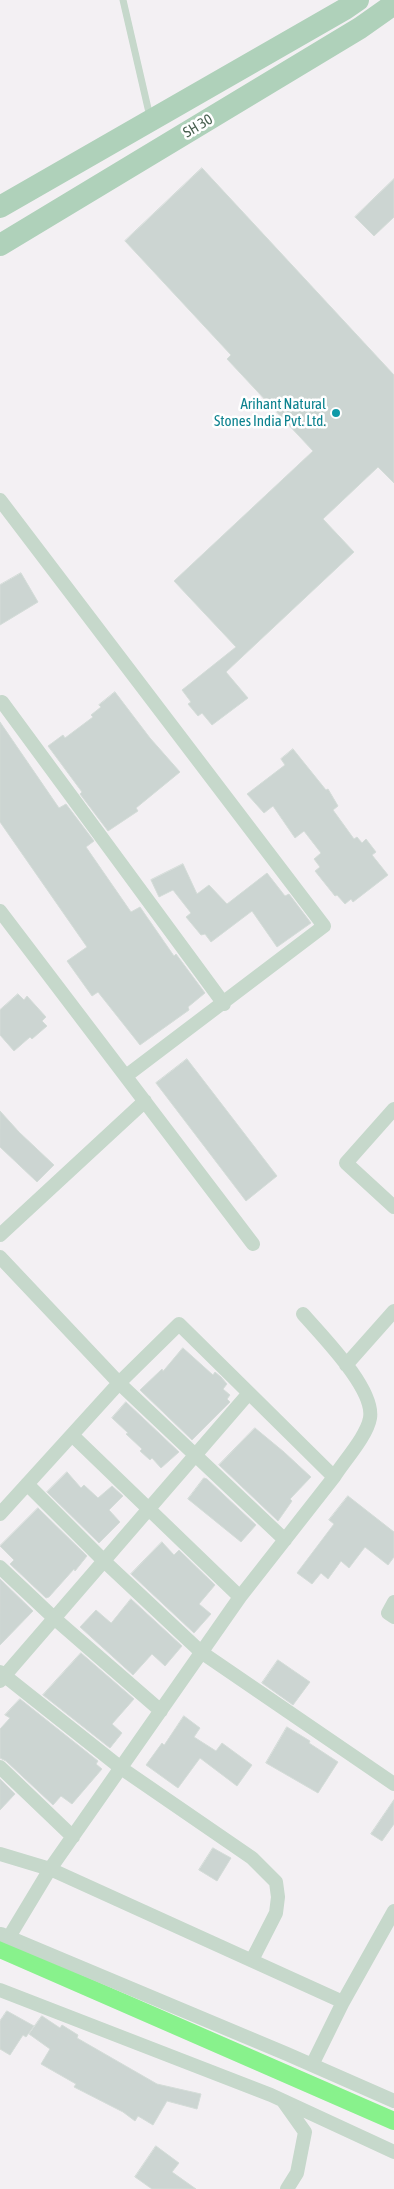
<!DOCTYPE html>
<html>
<head>
<meta charset="utf-8">
<style>
	body { margin:0 }
	canvas { display:block; background:#f3f0f3 }
</style>
</head>
<body>
<canvas width="394" height="2189"></canvas>
<script>
const ctx = document.querySelector('canvas').getContext('2d');
ctx.lineJoin = 'round';
function strokePath(path, color, width, dash) {
  ctx.strokeStyle = color;
  ctx.lineWidth = width;
  ctx.lineCap = dash ? 'butt' : 'round';
  ctx.setLineDash(dash || []);
  ctx.stroke(path);
}
function fill(path, color) {
  ctx.fillStyle = color;
  ctx.fill(path, 'evenodd');
}
function drawText(font, color, halo, rows, align = 'center') {
  ctx.font = font + ' "Asap Condensed",sans-serif';
  ctx.lineWidth = 5;
  ctx.setLineDash([]);
  ctx.textBaseline = 'middle';
  ctx.strokeStyle = halo;
  ctx.fillStyle = color;
  for (const [text, x, y, turn = 0] of rows) {
    ctx.save();
    ctx.translate(x, y);
    ctx.rotate((+turn || 0) * Math.PI / 180);
    ctx.textAlign = isNaN(turn) ? turn : align;
    if (halo) ctx.strokeText(text, 0, 0);
    ctx.fillText(text, 0, 0);
    ctx.restore();
  }
}
strokePath(new Path2D(`
	M0,1949L394,2121`), '#88f28c', 18);
const building = new Path2D(`
	M202,168L394,375V483L378,467L323,519L354,552L226,672L248,698L212,725L202,713L198,716L188,704L191,702L182,690L236,647L174,581L313,451L227,359L231,355L125,241Z
	M394,179V217L374,236L355,217Z
	M21,573L38,602L0,625V585Z
	M115,692L150,738L180,772L136,808L138,811L108,831L80,794L82,792L48,746L63,735L65,738L93,717L91,715L101,707L99,705Z
	M0,722L59,808L66,804L94,841L86,847L131,912L140,907L174,956L176,954L205,993L188,1007L189,1010L140,1045L98,992L92,996L67,961L87,947L0,822Z
	M293,749L326,790L328,789L338,806L333,810L354,839L357,837L362,843L366,839L376,852L372,855L388,875L353,902L351,899L345,904L337,895L335,896L315,871L320,867L314,859L321,853L304,831L295,838L273,806L264,813L247,794L285,765L281,759Z
	M183,864L197,894L209,885L227,904L267,873L285,896L289,894L311,923L277,947L252,911L211,942L205,934L201,935L186,917L191,913L173,890L159,897L151,880Z
	M18,994L24,1000L27,996L46,1017L42,1021L47,1026L32,1039L30,1037L14,1051L0,1035V1010Z
	M187,1059L277,1176L246,1201L156,1083Z
	M0,1111L19,1132L54,1165L37,1182L0,1147Z
	M183,1348L213,1375L215,1372L221,1377L227,1384L223,1389L230,1395L227,1399L230,1402L192,1440L140,1390L162,1369L163,1371Z
	M126,1402L179,1452L161,1468L152,1458L150,1460L140,1451L142,1449L126,1434L128,1433L112,1418Z
	M255,1428L284,1452L311,1477L290,1499L292,1501L278,1521L219,1465Z
	M67,1472L81,1488L84,1485L98,1498L112,1486L123,1496L109,1510L120,1522L99,1543L47,1492Z
	M204,1478L207,1479L256,1525L241,1542L188,1499Z
	M348,1496L394,1532V1557L388,1565L365,1547L349,1568L341,1561L328,1579L321,1573L312,1584L297,1573L334,1524L329,1520Z
	M38,1508L87,1556L75,1571L74,1569L49,1597L46,1598L10,1564L14,1560L0,1546Z
	M162,1542L174,1555L179,1550L215,1585L199,1604L211,1614L194,1633L131,1574Z
	M0,1579L33,1611L0,1645Z
	M131,1599L182,1646L165,1666L152,1654L133,1675L80,1627L96,1610L111,1623Z
	M81,1653L134,1699L112,1724L122,1733L110,1748L43,1695Z
	M278,1660L310,1682L293,1705L262,1683Z
	M20,1699L98,1761L96,1764L102,1769L72,1804L61,1796L53,1805L6,1761L0,1758V1729L10,1718L5,1715Z
	M184,1716L200,1728L194,1737L216,1751L222,1743L252,1765L237,1786L200,1758L178,1788L146,1765L162,1743L164,1745Z
	M287,1727L310,1741L309,1743L338,1762L318,1793L266,1763Z
	M0,1779L15,1794L0,1810Z
	M394,1800V1824L382,1841L371,1834Z
	M213,1848L231,1858L217,1881L199,1870Z
	M7,2011L34,2026L26,2037L23,2035L10,2055L0,2049V2021Z
	M42,2016L60,2028L62,2025L78,2035L77,2038L157,2084L201,2094L197,2109L167,2101L153,2125L138,2116L135,2121L123,2112L74,2087L76,2084L41,2064L50,2049L29,2034Z
	M156,2146L179,2163L172,2172L196,2189H152L135,2177Z`);
fill(building, '#ccd5d2');
strokePath(building, '#d4dcd8', 1);
strokePath(new Path2D(`
	M123,0L150,117`), '#c6d8cb', 7);
strokePath(new Path2D(`
	M0,500L324,926L126,1076
	M0,703L2,702L224,1004
	M0,911L253,1244
	M394,1109L346,1163L394,1207
	M0,1235L145,1101
	M0,1257L119,1383L285,1540
	M303,1314C322,1336 375,1389 370,1418C367,1436 344,1461 334,1477
	M346,1365L394,1311
	M72,1435L240,1597
	M27,1484L104,1561L201,1652L394,1784
	M0,1514L119,1383L179,1324L249,1393L0,1681
	M0,1567L54,1618L161,1711
	M394,1602L388,1613L394,1617
	M0,1672L121,1768L252,1858L276,1882L278,1897L276,1913L252,1960
	M0,1767L73,1837
	M0,1854L50,1869L343,2002L394,1911
	M1,1934L287,2054L394,2101
	M9,1937L50,1869L240,1597L334,1477L249,1393
	M0,1990L271,2095L394,2152
	M312,2065L343,2002
	M283,2101L305,2132L297,2173L287,2189`), '#c6d8cb', 14);
strokePath(new Path2D(`
	M0,207L345,9L358,0
	M0,245L360,28L394,4`), '#afd1ba', 22);
for (const [x, y, r, color] of [
	[336,413,5,"#0f9aa8"]
]) {
  const dot = new Path2D();
  dot.arc(x, y, r, 0, 2 * Math.PI);
  ctx.fillStyle = color;
  ctx.fill(dot);
  strokePath(dot, '#fff', 2);
}
drawText('15px', '#475f4e', '#fff', [
	["SH 30",198,126,-31]
]);
drawText('15px', '#0d838f', '#fff', [
	["Arihant Natural",326,404],
	["Stones India Pvt. Ltd.",326,421]
], 'right');
</script>
</body>
</html>
